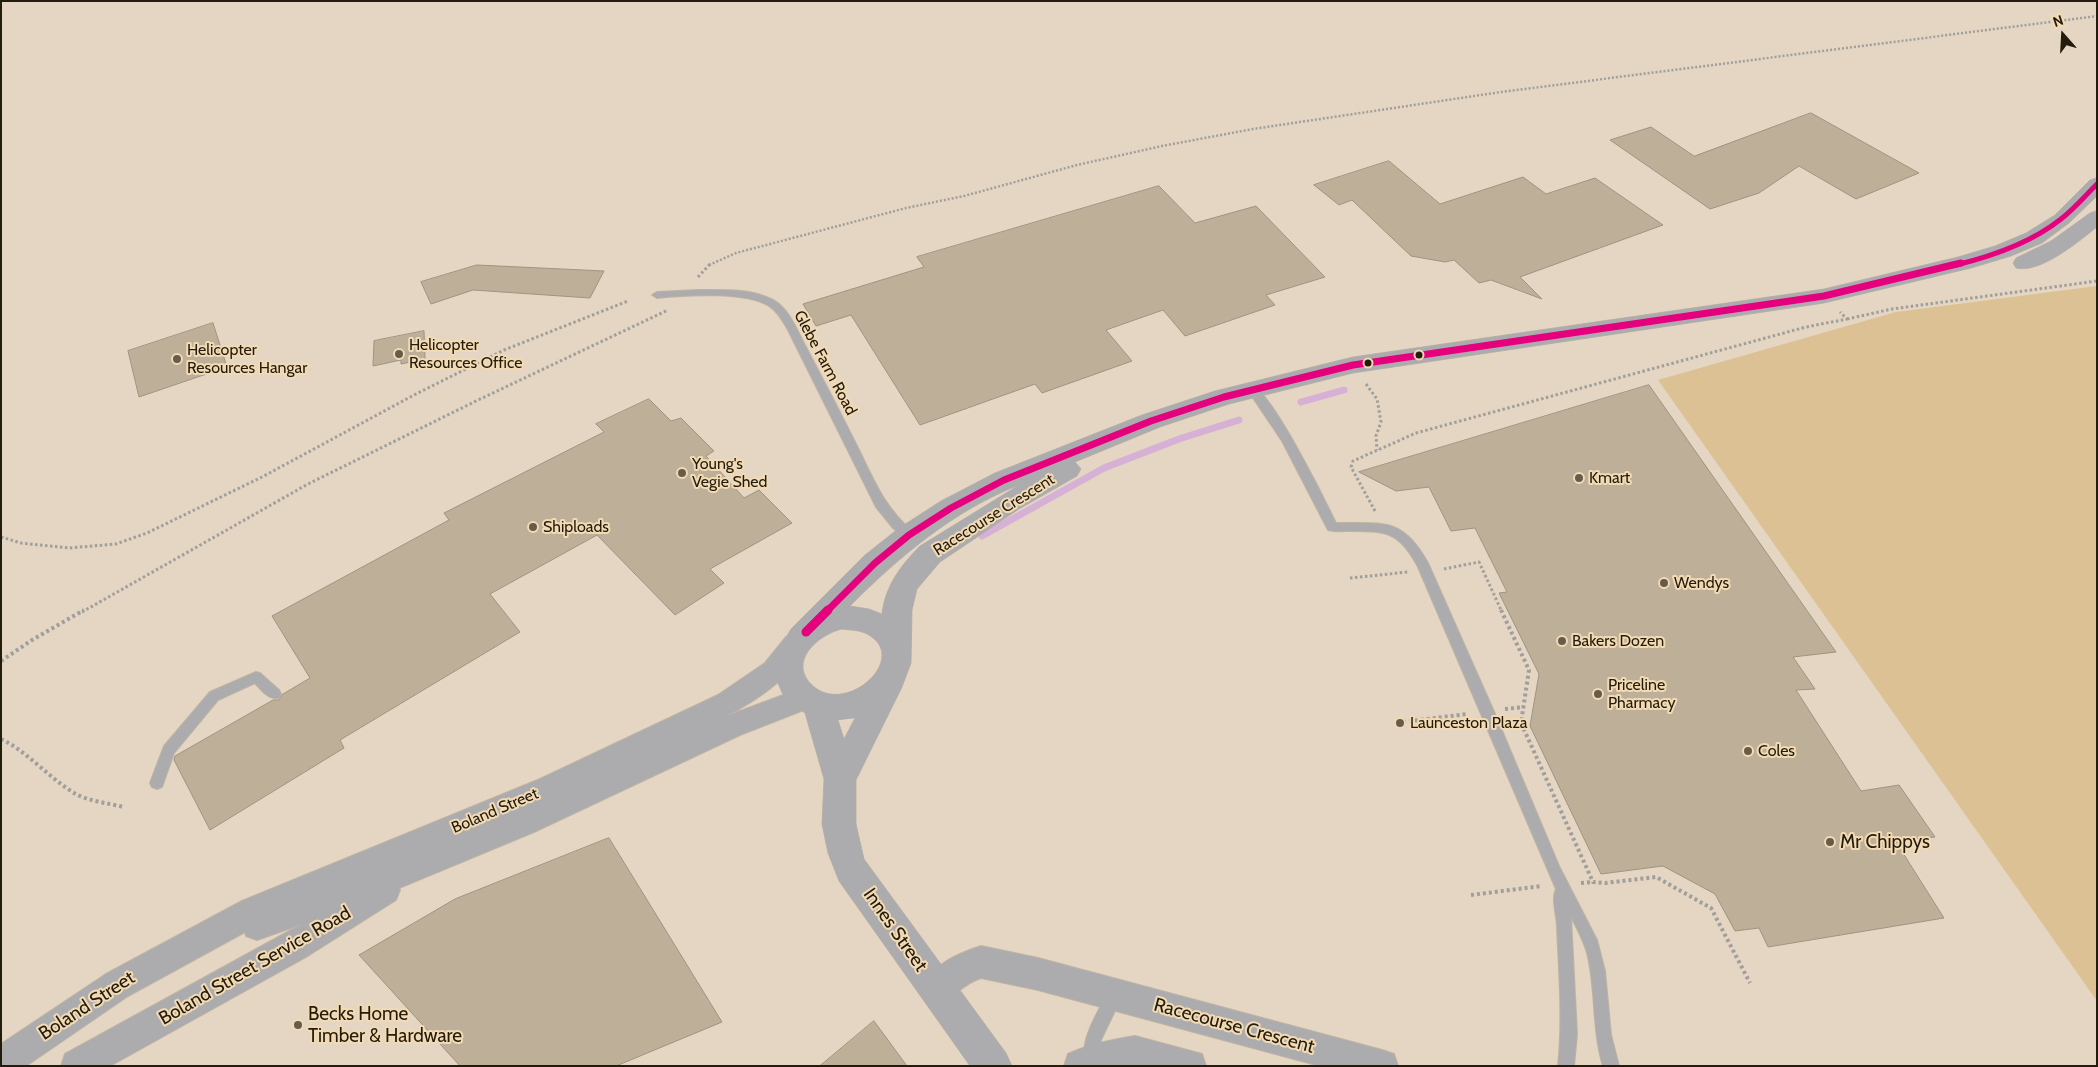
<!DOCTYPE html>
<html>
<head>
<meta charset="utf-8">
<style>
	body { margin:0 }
	#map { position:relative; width:2098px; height:1067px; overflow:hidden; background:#e4d6c2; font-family:Cabin,sans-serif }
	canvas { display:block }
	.frame { position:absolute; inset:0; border:2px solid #231b0c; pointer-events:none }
	.north { position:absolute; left:2038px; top:10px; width:50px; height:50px; -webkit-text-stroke:4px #f2dab4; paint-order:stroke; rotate:341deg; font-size:14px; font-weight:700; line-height:20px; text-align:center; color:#231b0c }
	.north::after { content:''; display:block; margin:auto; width:18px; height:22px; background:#231b0c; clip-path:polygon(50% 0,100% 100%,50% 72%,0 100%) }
</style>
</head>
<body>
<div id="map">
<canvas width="2098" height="1067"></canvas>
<div class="frame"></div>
<div class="north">N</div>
</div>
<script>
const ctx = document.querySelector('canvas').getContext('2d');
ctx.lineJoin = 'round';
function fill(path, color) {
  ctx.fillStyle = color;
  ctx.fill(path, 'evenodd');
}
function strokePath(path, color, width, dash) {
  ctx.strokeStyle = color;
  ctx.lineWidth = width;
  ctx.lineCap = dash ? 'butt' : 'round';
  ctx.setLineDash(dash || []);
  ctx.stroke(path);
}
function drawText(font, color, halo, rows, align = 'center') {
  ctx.font = font + ' Cabin,sans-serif';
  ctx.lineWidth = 4;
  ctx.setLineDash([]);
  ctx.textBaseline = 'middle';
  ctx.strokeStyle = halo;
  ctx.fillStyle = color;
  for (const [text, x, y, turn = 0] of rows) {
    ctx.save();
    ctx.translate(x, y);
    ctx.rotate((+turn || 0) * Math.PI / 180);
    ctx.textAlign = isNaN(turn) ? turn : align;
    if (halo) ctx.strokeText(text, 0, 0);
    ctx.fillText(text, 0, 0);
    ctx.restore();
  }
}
fill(new Path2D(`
	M2097,286V1001L1658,380L1896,312Z`), '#dcc195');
strokePath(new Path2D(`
	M1301,402L1344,390
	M982,536L1104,468L1179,439L1239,420`), '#d7b0d5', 7);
const building = new Path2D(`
	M1811,113L1919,173L1856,199L1799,166L1759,193L1710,209L1610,140L1651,127L1694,156Z
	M1389,161L1440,204L1523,177L1546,194L1595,178L1663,225L1520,277L1542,299L1491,280L1479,283L1454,260L1445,262L1411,256L1352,200L1339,205L1314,185Z
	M1159,186L1195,223L1256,206L1325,277L1266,295L1275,305L1185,336L1163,310L1106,330L1132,361L1042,393L1035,384L920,425L851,315L816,326L803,304L924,267L917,257Z
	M477,265L604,271L590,298L473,290L431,304L421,282Z
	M213,323L227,367L139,397L128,351Z
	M424,331L425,359L401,364V360L373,366L374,341Z
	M1649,385L1836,652L1793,657L1815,689L1796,690L1861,791L1899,785L1935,837L1896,842L1944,918L1768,947L1759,928L1735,931L1715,894L1663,866L1601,874L1530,726L1539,674L1499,593L1507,592L1475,528L1451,531L1429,487L1396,491L1359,472Z
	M649,399L671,421L681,418L714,451L706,456L744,498L759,490L792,523L710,569L724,583L675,615L597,535L490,594L520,632L340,740L344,748L210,830L174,760L175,756L273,700H279L283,694L310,678L272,616L449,520L444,513L604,432L596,424Z
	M609,838L722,1022L616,1066H460L359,955L455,899Z
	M874,1021L907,1066H820Z`);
fill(building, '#beaf98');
strokePath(building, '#9e9384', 1);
const service = new Path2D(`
	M698,290C722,290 751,288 773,300C790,309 798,333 807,349C823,379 839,410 854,440C873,477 881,504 913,532L915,535L913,538H905L893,528L876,507L788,330C783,321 777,311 769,306C746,291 684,295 657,298L652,295L657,292Z
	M1252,386C1271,391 1325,500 1336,523C1383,524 1402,516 1428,563L1495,714L1559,866L1597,940L1605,971L1611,1035L1619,1066H1603C1592,1030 1596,993 1588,957C1585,943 1578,930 1571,917L1577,1034L1574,1066H1558C1563,1020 1559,973 1557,927C1557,916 1551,899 1556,889L1418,567C1400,533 1389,531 1351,531C1344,531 1335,532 1328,530L1282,441L1247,389Z
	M256,672L260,673L279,690L281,694L279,698C270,701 261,690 255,683L218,700L174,753L162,787L157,789L152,787L150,783L164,746L210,692Z
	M1114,988L1119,991L1122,996L1101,1040L1100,1060L1098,1066H1087C1076,1045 1099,1010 1109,991Z`);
const minor = new Path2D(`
	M795,634L804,637L808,645C791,678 756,701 724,717L805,687L814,690L818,698L814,706L740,735L534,832L399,888L400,890L396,900L306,957L110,1066H61L65,1054L302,924L257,940L246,936L245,932L128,996L26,1066H1V1044L106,974L242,901L540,779L718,695L765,663L786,637Z
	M981,946L1038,958L1382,1050L1394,1054L1398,1066H1320L1038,990L981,978C964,983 953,998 937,1005L926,1000L921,989C931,965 957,954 981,946Z
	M1135,1036L1202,1054L1206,1066H1064L1068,1054C1090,1044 1111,1040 1135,1036Z`);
const tertiary = new Path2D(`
	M2097,178V196L2069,223L2042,243L2011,256L1971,268L1824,303L1353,373L1229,404L1160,427L1075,462L1081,469L1077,476L1019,509L940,562L917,589L912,610L911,663L902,687L856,780V824L864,859L1006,1053L1012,1066H970L839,881L828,853L822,824L824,779L805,713L790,703L783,695L775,676L774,665L776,654L791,629L865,555L899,528L941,501L995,473L1142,415L1215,391L1353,357L1824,289L1958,257L1995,246L2026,233L2055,215L2090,180ZM1019,485L920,546C901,565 885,586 882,614L869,609L850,606C899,557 953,511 1019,485ZM842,629C849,630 858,630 865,633C914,656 845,719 811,684C788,660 820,634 842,629ZM855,718L844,739L838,720Z
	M2097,211V227C2078,242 2040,274 2016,268L2013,263L2016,258L2051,241L2090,213Z`);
strokePath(service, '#bfb4a4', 2);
strokePath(minor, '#bfb4a4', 2);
strokePath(tertiary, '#bfb4a4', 1);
strokePath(new Path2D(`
	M709,265L736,253L906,208L964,196L1077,165L1162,146L1253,129L1501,92L2097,16`), '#a19f9c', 2.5, [2, 2]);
strokePath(new Path2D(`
	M698,277L711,263
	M1847,319L1892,309L2097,281
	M1366,384L1377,399L1381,422L1376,436L1377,450
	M1375,511L1351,467L1353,461L1416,433L1806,327L1847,319L1840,312
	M1,537L21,543L69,548L116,544L147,533L262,477L414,395L504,350L628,301
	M1444,569L1479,562L1502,612
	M1350,578L1408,572
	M82,612L308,484L476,401L668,310`), '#a19f9c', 3, [2.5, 2.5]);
strokePath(new Path2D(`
	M1501,610L1529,670L1521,723L1593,882L1605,883L1656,877L1711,908L1750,983
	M1,661L32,640L84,610
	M1505,709L1524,707
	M1403,722L1467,714
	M1,739C28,752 48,777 74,793C87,801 108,803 123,807
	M1581,883L1593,882
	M1471,895L1542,886`), '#a19f9c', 4, [3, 3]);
fill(service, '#acacae');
fill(minor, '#acacae');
fill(tertiary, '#acacae');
strokePath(new Path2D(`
	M1956,265C1993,256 2031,243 2061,219C2074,209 2085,196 2097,184`), '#e5007d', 5);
strokePath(new Path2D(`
	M826,612L875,563L909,535L951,508L1004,480L1151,421L1224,397L1353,365L1824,296L1961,263`), '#e5007d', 7);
strokePath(new Path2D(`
	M806,632L828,610`), '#e5007d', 9);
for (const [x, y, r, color] of [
	[399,354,5,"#675c4c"],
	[1419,355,4.5,"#231b0c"],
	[177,359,5,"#675c4c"],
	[1368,363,4.5,"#231b0c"],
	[682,473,5,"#675c4c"],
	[1579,478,5,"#675c4c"],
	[533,527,5,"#675c4c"],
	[1664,583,5,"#675c4c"],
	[1562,641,5,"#675c4c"],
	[1598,694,5,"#675c4c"],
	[1400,723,5,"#675c4c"],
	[1748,751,5,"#675c4c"],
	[1830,842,5,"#675c4c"],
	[298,1025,5,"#675c4c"]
]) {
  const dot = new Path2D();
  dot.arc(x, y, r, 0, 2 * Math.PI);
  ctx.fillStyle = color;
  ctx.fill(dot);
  strokePath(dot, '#f2dab4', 2);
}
drawText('16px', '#231b0c', '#f2dab4', [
	["Helicopter",409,345],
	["Resources Office",409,363],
	["Helicopter",187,350],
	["Resources Hangar",187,368],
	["Young's",692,464],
	["Vegie Shed",692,482],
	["Kmart",1589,478],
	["Shiploads",543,527],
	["Wendys",1674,583],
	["Bakers Dozen",1572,641],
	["Priceline",1608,685],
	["Pharmacy",1608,703],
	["Launceston Plaza",1410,723],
	["Coles",1758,751]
], 'left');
drawText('16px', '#231b0c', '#f2dab4', [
	["Glebe Farm Road",825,363,62],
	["Racecourse Crescent",994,515,-32],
	["Boland Street",495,811,-23]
]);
drawText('19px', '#231b0c', '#f2dab4', [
	["Mr Chippys",1840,842],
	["Becks Home",308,1014],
	["Timber & Hardware",308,1036]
], 'left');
drawText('19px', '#231b0c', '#f2dab4', [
	["Innes Street",895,930,55],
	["Boland Street Service Road",255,966,-30],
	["Boland Street",87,1006,-33],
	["Racecourse Crescent",1234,1026,15]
]);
</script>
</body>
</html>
